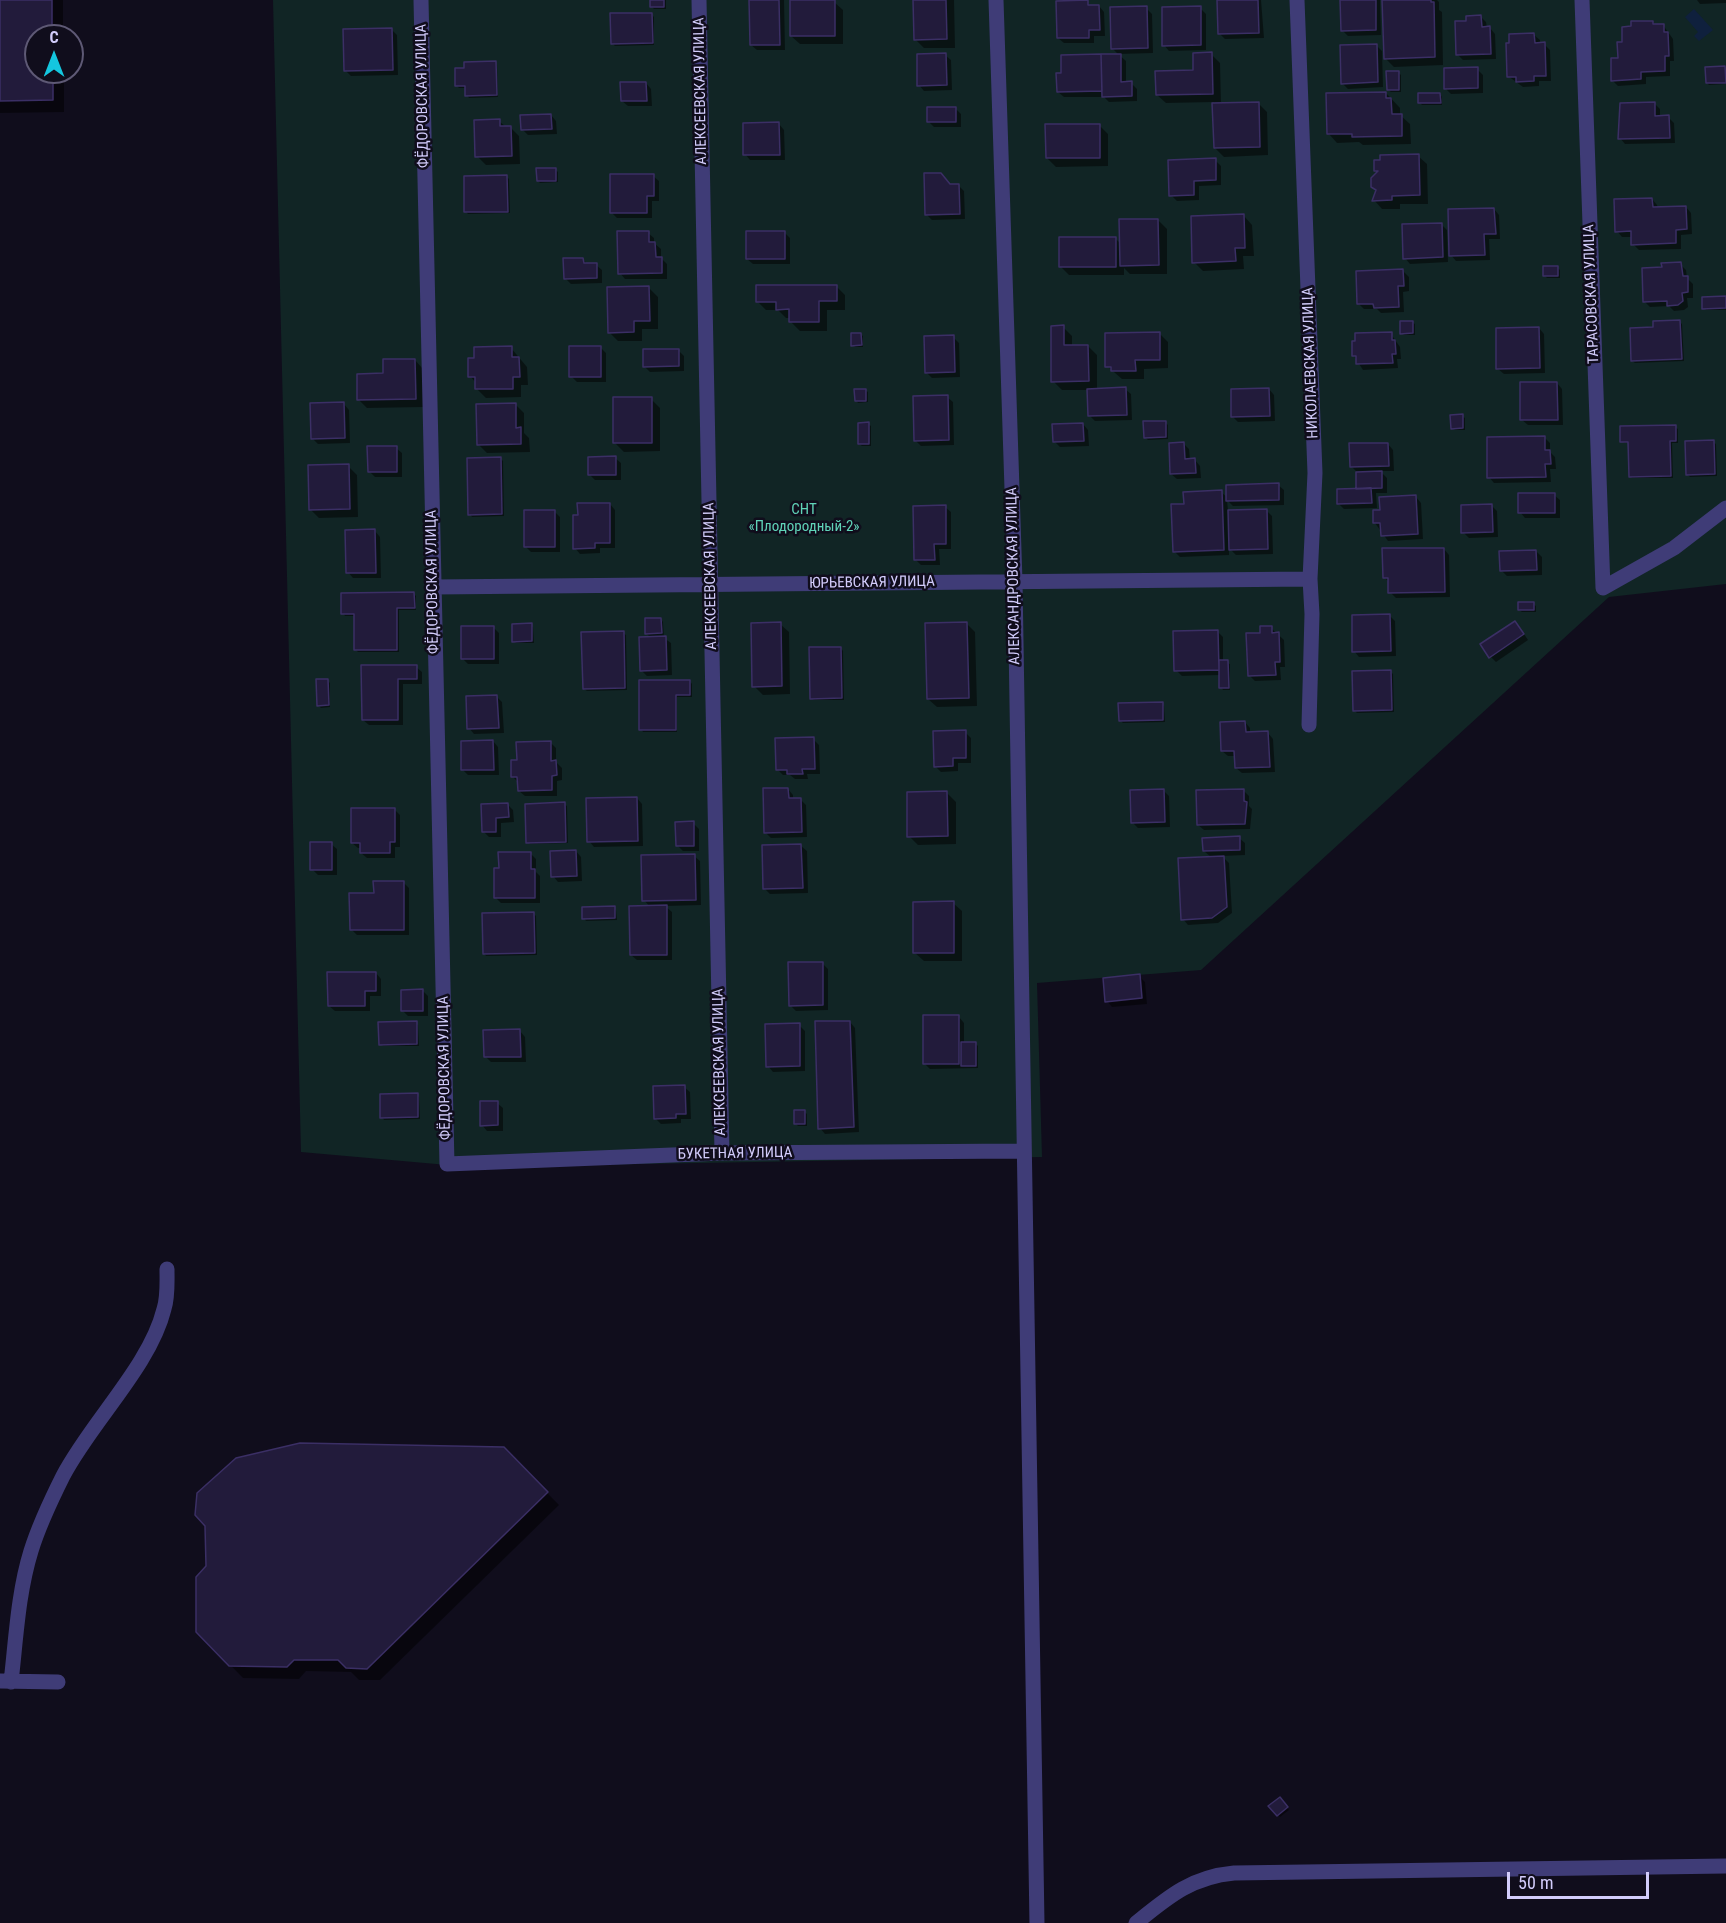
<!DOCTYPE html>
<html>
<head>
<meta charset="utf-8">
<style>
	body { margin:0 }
	#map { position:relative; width:1726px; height:1923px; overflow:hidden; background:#100d1c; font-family:"Roboto Condensed",sans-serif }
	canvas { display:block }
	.north { position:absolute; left:24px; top:24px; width:60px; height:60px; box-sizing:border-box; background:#100d1c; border:2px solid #5e5975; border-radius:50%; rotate:0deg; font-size:16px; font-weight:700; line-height:24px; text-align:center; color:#d2ccfb }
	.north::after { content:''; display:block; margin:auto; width:21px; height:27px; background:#14c6df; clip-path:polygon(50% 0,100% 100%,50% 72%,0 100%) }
	.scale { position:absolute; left:1507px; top:1872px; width:142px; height:27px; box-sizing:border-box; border:3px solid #d2ccfb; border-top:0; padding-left:8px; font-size:18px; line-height:21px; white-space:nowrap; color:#d2ccfb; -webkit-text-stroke:4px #100d1c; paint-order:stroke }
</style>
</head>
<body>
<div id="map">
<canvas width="1726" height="1923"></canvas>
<div class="north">С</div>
<div class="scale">50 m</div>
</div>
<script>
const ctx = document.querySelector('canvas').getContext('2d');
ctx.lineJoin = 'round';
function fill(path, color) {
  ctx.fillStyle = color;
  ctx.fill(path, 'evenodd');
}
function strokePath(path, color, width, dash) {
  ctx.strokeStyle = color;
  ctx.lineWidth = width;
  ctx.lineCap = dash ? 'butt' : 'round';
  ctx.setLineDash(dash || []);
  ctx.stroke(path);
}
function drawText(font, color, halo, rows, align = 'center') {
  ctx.font = font + ' "Roboto Condensed",sans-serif';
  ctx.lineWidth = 5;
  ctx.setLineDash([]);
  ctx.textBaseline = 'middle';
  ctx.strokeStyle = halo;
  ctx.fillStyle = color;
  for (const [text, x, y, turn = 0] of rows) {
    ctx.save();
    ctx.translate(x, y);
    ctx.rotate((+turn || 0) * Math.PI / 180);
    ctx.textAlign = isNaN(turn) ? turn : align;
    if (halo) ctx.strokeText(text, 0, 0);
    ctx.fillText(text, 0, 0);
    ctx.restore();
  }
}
fill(new Path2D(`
	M273,0H1726V584L1609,597L1201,970L1037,983L1042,1157L470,1167L301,1152Z`), '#112525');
fill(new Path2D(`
	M1694,9L1713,30L1699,41L1694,36L1698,32L1685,17Z`), '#0f203d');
fill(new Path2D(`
	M0,0H63V36H36V72H64V112L0,113Z
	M651,0H666V9H654L652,7Z
	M750,0H784L785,50H757L751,45Z
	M914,0H954L955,48H924L915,39Z
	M1219,0H1261L1264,38L1225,39L1219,33Z
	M1342,0H1380L1381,35L1348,36L1342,30Z
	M1384,0H1437L1439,2V10L1442,12L1443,65L1394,67L1385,58Z
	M1697,0H1726V3L1700,4Z
	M834,2L843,10V44H800L791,36Z
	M1087,2L1092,7L1099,6L1104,12L1105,36H1094V43H1064L1058,38Z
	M1146,8L1152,14L1153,53L1118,54L1126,61V83H1131L1137,89V101L1109,102L1104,97H1064L1058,92L1063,74L1119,55L1112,48Z
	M1200,8L1206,14V50L1169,51L1164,45Z
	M652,15L654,17V45L615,46L612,43Z
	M1481,17L1486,22L1487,28H1490L1495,34L1496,59L1463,60L1457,54Z
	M1653,22L1656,26L1663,25L1673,39L1674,61H1670V76L1646,77V84L1618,86L1613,81L1624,44Z
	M391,29L397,35L398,75L351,76L345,70Z
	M1534,35L1540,40V44H1544L1550,50L1551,81H1539V86L1523,87L1508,76Z
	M1376,45L1382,51L1383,87L1348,89L1342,83Z
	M1211,54L1220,63L1221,104L1258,103L1267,112L1268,155L1224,157L1215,148L1214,102L1166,103L1157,95L1195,71Z
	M945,55L951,60L952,90L924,91L919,85Z
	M495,62L497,65L498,97L469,98L467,95L466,88H459L457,86Z
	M1725,68L1726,84L1709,85L1707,83Z
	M1477,69L1483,75V93L1451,94L1445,88Z
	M1398,72L1401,75V92H1391L1388,90Z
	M646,83L651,89L652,106H628L622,101Z
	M1386,93L1400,108V115L1410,124L1411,144L1363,145L1359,142L1337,143L1329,134Z
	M1440,94L1442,97V105H1422L1420,103Z
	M1654,103L1660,109V117H1668L1674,123L1675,143L1625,144L1620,138Z
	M955,108L961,114V127H934L929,122Z
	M551,115L556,121L557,134L528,135L522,129Z
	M499,121L506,127H510L519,136L520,164L486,165L477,156Z
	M779,124L784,130L785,160H750L745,154Z
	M1099,125L1108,134V166L1056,167L1047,158Z
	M1418,156L1427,164L1428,204H1400V209H1382L1374,200L1378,191V173L1376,170Z
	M1215,160L1221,166V185L1199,186V200L1177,201L1171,195Z
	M555,169L558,172V182L540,183L538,181Z
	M653,176L659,181V201H652V218H617L611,212Z
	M507,177L509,179L510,213L468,214L466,212Z
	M951,186H959L964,191L965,219L932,220L926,214Z
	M1652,199L1657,205L1658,208L1686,207L1691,213L1692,234L1681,235V249L1639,250L1633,244V237H1622L1617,231Z
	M1494,209L1499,215L1500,239H1489L1490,260L1456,261L1451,255Z
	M1244,216L1252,225L1254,256H1243L1244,269L1203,271L1194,262Z
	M1158,220L1167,229V274H1130L1124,268V275H1069L1061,267L1115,238L1121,244Z
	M1441,224L1447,230L1448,262L1410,264L1405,258Z
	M648,233L654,238V243L661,249V258L667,264V279H625L620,273Z
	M785,233L790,238V264H753L747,259Z
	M583,259L588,265H596L602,270V283L571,284L565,278Z
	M1680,264L1686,270L1687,278L1693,284V298H1687L1688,307L1684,310L1674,311L1669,306L1650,307L1645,302L1663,269Z
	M1557,267L1560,270V278H1547L1545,276Z
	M1403,271L1409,277V291L1403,292L1404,312L1381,313L1377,309H1364L1359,304Z
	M836,286L845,295V310H827V331H800L791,322V318H786L778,310H766L757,301Z
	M649,288L658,297V329H642V341H618L609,332Z
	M1726,298V310H1706L1704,308Z
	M1679,321L1682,324L1684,361L1635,363L1632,361L1654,328Z
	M1412,322L1415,324V335H1404L1402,333Z
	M1063,327L1072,336V347L1088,346L1097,355V390L1125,389L1131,394L1132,420L1095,421L1089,415L1088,390H1062L1053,381Z
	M1539,328L1544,334L1545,373L1504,374L1498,369Z
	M1159,333L1168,342V368L1144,369V379H1122L1107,366Z
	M860,334L863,336V347H855L853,345Z
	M1391,334L1400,347L1401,359H1397L1398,368L1363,370L1354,356Z
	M953,337L959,343L960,377L932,378L926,372Z
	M600,347L606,353V382H577L571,376Z
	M511,348L527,367L528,385H521V397L486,398L477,389L476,383L470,376Z
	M678,350L684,356V371L650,372L644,366Z
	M415,360L423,369L424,407L367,408L358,399L385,375Z
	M1557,383L1562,389L1563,425H1528L1522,420Z
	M1269,389L1274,395L1275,421L1238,422L1233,417Z
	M865,390L868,392V402L858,403L856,400Z
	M947,397L953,402L954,445L921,446L916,441Z
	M651,399L660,408V451L624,452L615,443Z
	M344,404L349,410L350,443L318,444L312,438Z
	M515,404L524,413V433L529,438L530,452L487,453L478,444Z
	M1462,416L1465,418V430H1455L1452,428Z
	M1165,422L1168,425V439L1148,440L1145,437Z
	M868,424L871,426V446H862L859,444Z
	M1083,424L1088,430L1089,446L1060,447L1054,441Z
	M1675,427L1678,429V443H1672L1673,478H1632L1630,476L1629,443H1624L1622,441Z
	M1544,437L1550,443V452L1555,457L1556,469H1550L1551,482L1494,483L1489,477Z
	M1713,442L1716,444L1717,476L1690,477L1687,474Z
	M1184,444L1189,449L1190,460H1195L1200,466L1201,478L1177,479L1171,474Z
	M1388,444L1393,450L1394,471H1380L1387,478V493H1376L1377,508L1344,509L1338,503L1358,490L1357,472L1351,466Z
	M396,448L402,453V477H375L369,471Z
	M615,458L621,463V480H595L590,475Z
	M501,459L503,461L504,516L472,517L470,514Z
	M348,466L357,475L358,517L319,518L310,509Z
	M1278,485L1284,490V505L1233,506L1227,500L1228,511L1266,510L1272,516L1273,554L1236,555L1229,548V555L1180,557L1174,551L1185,506L1221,492L1228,498Z
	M1554,495L1560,500V518H1525L1520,512Z
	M1416,497L1421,503L1423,539L1388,541L1375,523L1381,512Z
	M610,504L615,510V548H600V553L580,554L575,548Z
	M1491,505L1497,511L1498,537L1469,538L1463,532Z
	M945,507L951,512V549H939L940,565H921L915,559Z
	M554,511L560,517V552H531L526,547Z
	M375,531L380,537L381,578H353L348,572Z
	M1444,549L1449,555L1450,597L1396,598L1390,592V583L1384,577Z
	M1536,551L1542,557V575L1507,576L1501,570Z
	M414,594L416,596V610H399V652H358L356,650V616H345L343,613Z
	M1533,604L1536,606V612H1522L1519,610Z
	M1389,615L1395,621L1396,656L1359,657L1354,651Z
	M661,619L663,622L664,638L671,643L672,675L647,676L641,670L651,638L646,633Z
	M780,624L789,632L790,694L763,695L754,686Z
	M967,624L975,632L977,706L937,707L928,699Z
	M531,625L533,627L534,643H516L514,641Z
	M493,627L499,633V664H468L463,659Z
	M1271,628L1284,640L1285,667H1280L1281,680L1255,681L1249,675L1262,635Z
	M1520,628L1528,640L1496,662L1491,657Z
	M1217,631L1223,637V662L1230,664V690H1223L1221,687L1220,675L1182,676L1176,670Z
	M623,633L626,635L627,690L587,691L584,689Z
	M841,648L843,651L844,700H814L811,698Z
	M363,667H416L422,672V684H403V725H369L363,720Z
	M1391,672L1393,674L1394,712L1357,713L1354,710Z
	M328,681L330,683V707L321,708L318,705Z
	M690,681L692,684V697H677V732H643L641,729Z
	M497,697L502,702L504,733L474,734L469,728Z
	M1162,704L1164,706L1165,722L1123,723L1120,720Z
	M1245,722L1250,728V734L1268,733L1273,739L1275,772L1242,773L1236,768V756H1228L1222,751Z
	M965,732L971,738V763H958V771L941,772L935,766Z
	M813,739L819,745L820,774H807L808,779H795L790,775H783L777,769Z
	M493,741L498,747L499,775H468L463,770Z
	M550,742L556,748V762L562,768V780L557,781V796H525L519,791V783L513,777L518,761Z
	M788,789L793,795V799H800L806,805L807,837L771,838L765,832Z
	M1163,790L1169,796L1170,827L1138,828L1133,823Z
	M1243,790L1249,796V806L1252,809L1250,829L1204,830L1198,825Z
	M947,793L956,802V844L918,845L909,836Z
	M637,798L642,804L643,846L594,847L589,841Z
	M564,804L567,806L568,843L530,844L528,842Z
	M508,805L513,810L514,822L501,823V837H489L483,831Z
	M394,809L400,815V847H395V858H367L361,853V848H358L352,843Z
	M693,823L699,829V851H683L677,845Z
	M1239,838L1245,843V855L1222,856L1229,863L1232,913L1218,923L1188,925L1183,919L1212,858L1204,851Z
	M331,844L337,849V875H318L312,869Z
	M801,846L807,851L808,893L770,894L765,889Z
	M576,851L581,857L582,881L558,882L553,876Z
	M530,853L536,859V872L540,876V903H501L496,898L500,869Z
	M694,856L700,861L701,905L665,906L672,912V960H637L631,955L650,907L644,900Z
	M403,882L409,888V935H357L351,929L375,894Z
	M953,903L962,911V961H924L915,953Z
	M614,908L616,910L617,920L586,921L584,918Z
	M534,914L536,916L537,955L486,956L484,953Z
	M822,963L828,969V1010L796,1011L790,1005Z
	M376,973L381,979V996H370V1011H335L329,1006Z
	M1139,976L1145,982L1147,1004L1112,1007L1107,1001Z
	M423,991L428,996V1016H408L402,1010Z
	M959,1017L964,1023V1044H976L978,1046V1068L930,1069L925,1064Z
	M850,1022L855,1028L859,1132L825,1134L820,1128Z
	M416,1023L418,1025L419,1046H383L380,1044Z
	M799,1025L805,1031V1071L773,1072L768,1066Z
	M520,1031L525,1037L526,1062H491L485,1056Z
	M684,1087L690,1092L691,1119H681V1123L661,1124L655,1118Z
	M417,1095L419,1097L420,1119L384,1120L382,1117Z
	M497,1103L503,1108V1131H487L482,1125Z
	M804,1111L807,1114V1126H798L796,1124Z
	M503,1448L559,1505L380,1680H359L351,1672L306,1671L299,1679L243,1678L197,1631Z
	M1280,1799L1289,1810L1280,1817L1270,1806Z`), '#0007');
const building = new Path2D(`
	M0,0H52V36H36V72H53V100L0,101Z
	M650,0H664V7H650Z
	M749,0H779L780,45H750Z
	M790,0H835V36H790Z
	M913,0H946L947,39L914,40Z
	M1088,0V5H1099L1100,30H1089V38H1057L1056,1Z
	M1217,0H1258L1259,33L1218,34Z
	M1340,0H1376V30L1341,31Z
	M1382,0H1431V2H1434L1435,57L1384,59Z
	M1147,6L1148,48L1111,49L1110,7Z
	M1201,6V45L1162,46V7Z
	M610,13H652L653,43L611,44Z
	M1481,15L1482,27L1490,26L1491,54L1456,55L1455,21H1466V16Z
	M1631,21H1653V24H1664V32H1668L1669,56H1665V71L1641,72V79L1611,81V58H1618L1617,42H1622V27L1631,26Z
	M392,28L393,70L344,71L343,29Z
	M1534,33L1535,43L1545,42L1546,76H1534V81L1516,82V77H1507L1506,43H1509V34Z
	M1377,44L1378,82L1341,84L1340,45Z
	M1212,52L1213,94L1156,95L1155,71L1193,70V53Z
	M946,53L947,85L917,86V54Z
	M1101,54L1102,91L1057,92L1056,73H1061V55Z
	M1101,54H1121V82L1132,81V96L1102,97Z
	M496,61L497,95L465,96V86H455V68H464V62Z
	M1725,66L1726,83H1706L1705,67Z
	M1478,67V88L1444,89V68Z
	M1386,71H1399V90H1387Z
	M620,82H646L647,101H621Z
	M1386,92V98H1391L1392,114H1402V136L1352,137V134H1327L1326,93Z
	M1418,93H1440L1441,103H1418Z
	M1259,102L1260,147L1214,148L1212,103Z
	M1655,102V116L1669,115L1670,138L1618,139L1620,103Z
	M927,107H956V122H927Z
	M551,114L552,129L521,130L520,115Z
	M500,119V126H511L512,156L475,157L474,120Z
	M779,122L780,155H743V123Z
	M1045,124H1100V158H1046Z
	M1419,154L1420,195L1392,196V200L1372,201L1376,190L1371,187V178L1378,171H1374V160H1380V155Z
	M1216,158V180L1194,181V195L1169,196L1168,160Z
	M536,168H556V181H537Z
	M924,173H941L950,184H959L960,214L925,215Z
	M610,174H654V196H647V213H610Z
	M507,175L508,212H464V176Z
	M1652,198L1653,207L1686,206L1687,229L1676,230V243L1631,245V231L1615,232L1614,199Z
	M1494,208L1496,234H1484L1485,255L1449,256L1448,209Z
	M1244,214L1245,248H1235L1236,261L1192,263L1191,216Z
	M1119,219H1158L1159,265L1120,266Z
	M1442,223L1443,257L1403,259L1402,224Z
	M617,231H649V242H655L656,257H662V273L618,274Z
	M746,231H785V259H746Z
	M1059,237H1116V267H1059Z
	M563,258H583L584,263H597V278L564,279Z
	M1681,262L1683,276H1688V292L1682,293L1683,301L1678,305L1667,306V301L1643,302L1642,268L1662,267L1661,263Z
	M1543,266H1558V276H1543Z
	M1403,269L1404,286H1398L1399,307L1374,308L1373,304H1357L1356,271Z
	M756,285H837V301H819V322H789V309L776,310V302H756Z
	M649,286L650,321H634V332L608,333L607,287Z
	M1726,296V308L1702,309V297Z
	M1680,320L1682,359L1631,361L1630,328L1653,327V321Z
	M1400,321H1413V333L1400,334Z
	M1064,325V345H1088L1089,381L1051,382V326Z
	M1539,327L1540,368L1496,369V328Z
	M1160,332V360H1135L1136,371H1111V367H1105V333Z
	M1392,332V340H1395L1396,354H1392L1393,363L1356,364V356H1352V341H1355V333Z
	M851,333H861L862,345L851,346Z
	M954,335L955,372L925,373L924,336Z
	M512,346V357H519L520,377H513V389H475V377H468V358H474V347Z
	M569,346H601V377H569Z
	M643,349H679V366L643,367Z
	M383,359H415L416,399L357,400V374L383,373Z
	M1520,382H1557L1558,420H1520Z
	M1126,387L1127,415L1088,416L1087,389Z
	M1269,388L1270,416L1231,417V389Z
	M854,389H866V401H855Z
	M948,395L949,440L914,441L913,396Z
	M613,397H652V443H613Z
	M344,402L345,438L311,439L310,403Z
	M516,403V428L521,427V444L477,445L476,404Z
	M1463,414V428L1451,429L1450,415Z
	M1143,421H1166V437L1144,438Z
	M869,422V444H858V423Z
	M1083,423L1084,441L1053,442L1052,424Z
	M1676,425V441H1670L1671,476L1629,477L1628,442H1620V426Z
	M1545,436V450H1550L1551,464H1545L1546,477L1487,478V437Z
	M1714,440L1715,474L1686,475L1685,441Z
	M1184,442L1185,459L1195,458L1196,473L1170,474L1169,443Z
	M1349,443H1388L1389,466L1350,467Z
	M367,446H397V472H368Z
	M616,456V475H588V457Z
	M501,457L502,514L468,515L467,458Z
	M349,464L350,509L309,510L308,465Z
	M1382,471V488L1356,489V472Z
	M1279,483V500L1226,501V485Z
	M1371,488L1372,503L1337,504V489Z
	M1222,490L1224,550L1173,552L1171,504H1184L1183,492Z
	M1518,493H1555V513H1518Z
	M1416,495L1418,534L1381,536L1380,523H1373V510H1380L1379,497Z
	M577,503H610V543H595V548L573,549V515H578Z
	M1492,504L1493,532L1461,533V505Z
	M946,505V544H934L935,560H914L913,506Z
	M1267,509L1268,549L1229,550L1228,510Z
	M524,510H555V547H524Z
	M375,529L376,573H346L345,530Z
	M1382,548H1444L1445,592L1388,593V578H1383Z
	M1536,550L1537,570L1500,571L1499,551Z
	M414,592L415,608H397V650H354V614H341V593Z
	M1518,602H1534V610H1518Z
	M1390,614L1391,651L1352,652V615Z
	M645,618H661L662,633L645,634Z
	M1515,621L1524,634L1489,658L1480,644Z
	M781,622L782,686L752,687L751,623Z
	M967,622L969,698L927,699L925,623Z
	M532,623V641L512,642V624Z
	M461,626H494V659H461Z
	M1260,626H1272V633L1279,632L1280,662H1275L1276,675L1248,676L1246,633H1260Z
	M1218,630L1219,670L1174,671L1173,631Z
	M624,631L625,688L583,689L581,632Z
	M666,636L667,670L640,671L639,637Z
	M809,647H841L842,698L810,699Z
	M1219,660H1228L1229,688H1219Z
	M361,665H417V679H398V720H362Z
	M1391,670L1392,710L1353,711L1352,671Z
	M316,679H328L329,705L317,706Z
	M639,680H690V695H676V730H639Z
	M497,695L499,728L467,729L466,696Z
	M1163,702V720L1119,721L1118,703Z
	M1245,721L1246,732L1268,731L1270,767L1235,768L1234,751H1221L1220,722Z
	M966,730V758H953V766L934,767L933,731Z
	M814,737L815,769H802L803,774H787V770H776L775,738Z
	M493,740L494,770H461V741Z
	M551,741V761L556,760L557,775L552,776V790L518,791L517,777H511V760H517L516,742Z
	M763,788H788L789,798H801L802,832L764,833Z
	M1164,789L1165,822L1131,823L1130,790Z
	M1244,789V801L1247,802L1245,824L1197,825L1196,790Z
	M947,791L948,836L907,837V792Z
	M637,797L638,841L587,842L586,798Z
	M565,802L566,842L526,843L525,804Z
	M508,803L509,817L496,818V832H482L481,804Z
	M351,808H395V842H390V853H360V843H351Z
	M694,821V846H676L675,822Z
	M1240,836V850L1203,851L1202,838Z
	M310,842H332V870H310Z
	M801,844L803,888L763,889L762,845Z
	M576,850L577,876L551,877L550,851Z
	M498,852H531V869H535V898H494V868H499Z
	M695,854L696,900L642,901L641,855Z
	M1224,856L1227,907L1212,918L1181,920L1178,858Z
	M373,881H404V930H350L349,893H374Z
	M954,901V953H913V902Z
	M667,905V955H630L629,906Z
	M615,906V918L582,919V907Z
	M534,912L535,953L483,954L482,913Z
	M788,962H823V1005L789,1006Z
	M327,972H376V991H365V1006H328Z
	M1140,974L1142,998L1105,1002L1103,978Z
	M423,989V1011H401V990Z
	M923,1015H959V1064H923Z
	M417,1021V1044L379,1045L378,1022Z
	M815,1021H850L854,1127L818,1129Z
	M800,1023V1066L766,1067L765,1024Z
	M520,1029L521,1057H484L483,1030Z
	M961,1042H976V1066H961Z
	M685,1085L686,1114H676V1118L654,1119L653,1086Z
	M418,1093V1117L380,1118V1094Z
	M480,1101H498V1125L480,1126Z
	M794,1110H805V1124H794Z
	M300,1443L504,1447L548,1492L367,1669L346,1668L338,1660H294L287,1667L229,1666L196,1632V1577L206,1566L205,1526L195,1515L197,1493L236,1458Z
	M1280,1797L1288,1807L1277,1816L1268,1806Z`);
fill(building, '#221b3b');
strokePath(building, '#3b2f65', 1.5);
strokePath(new Path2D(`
	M421,0L447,1164L722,1153L1023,1151
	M699,0L722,1153
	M996,0L1015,581L1037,1923
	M1297,0L1315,473L1310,579L1312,614L1309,725
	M1582,0L1603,588L1674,548L1726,508
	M433,587L1310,579
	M0,1681L58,1682
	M11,1682C16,1639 18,1593 31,1551C39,1525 51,1500 63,1476C91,1422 150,1366 164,1309C168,1297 167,1282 167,1269
	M1136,1923C1168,1897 1191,1877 1234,1873L1726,1866`), '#3f3c77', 15);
drawText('15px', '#d2ccfb', '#100d1c', [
	["АЛЕКСЕЕВСКАЯ УЛИЦА",701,91,-91],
	["ФЁДОРОВСКАЯ УЛИЦА",423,96,-91],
	["ТАРАСОВСКАЯ УЛИЦА",1592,294,-92],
	["НИКОЛАЕВСКАЯ УЛИЦА",1311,363,-92],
	["АЛЕКСЕЕВСКАЯ УЛИЦА",711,576,-91],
	["АЛЕКСАНДРОВСКАЯ УЛИЦА",1014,576,-91],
	["ФЁДОРОВСКАЯ УЛИЦА",433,582,-91],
	["ЮРЬЕВСКАЯ УЛИЦА",872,583,-1],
	["АЛЕКСЕЕВСКАЯ УЛИЦА",720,1062,-91],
	["ФЁДОРОВСКАЯ УЛИЦА",445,1068,-91],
	["БУКЕТНАЯ УЛИЦА",735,1154,-1]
]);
drawText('15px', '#60d3b8', '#100d1c', [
	["СНТ",804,510],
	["«Плодородный-2»",804,527]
]);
</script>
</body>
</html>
